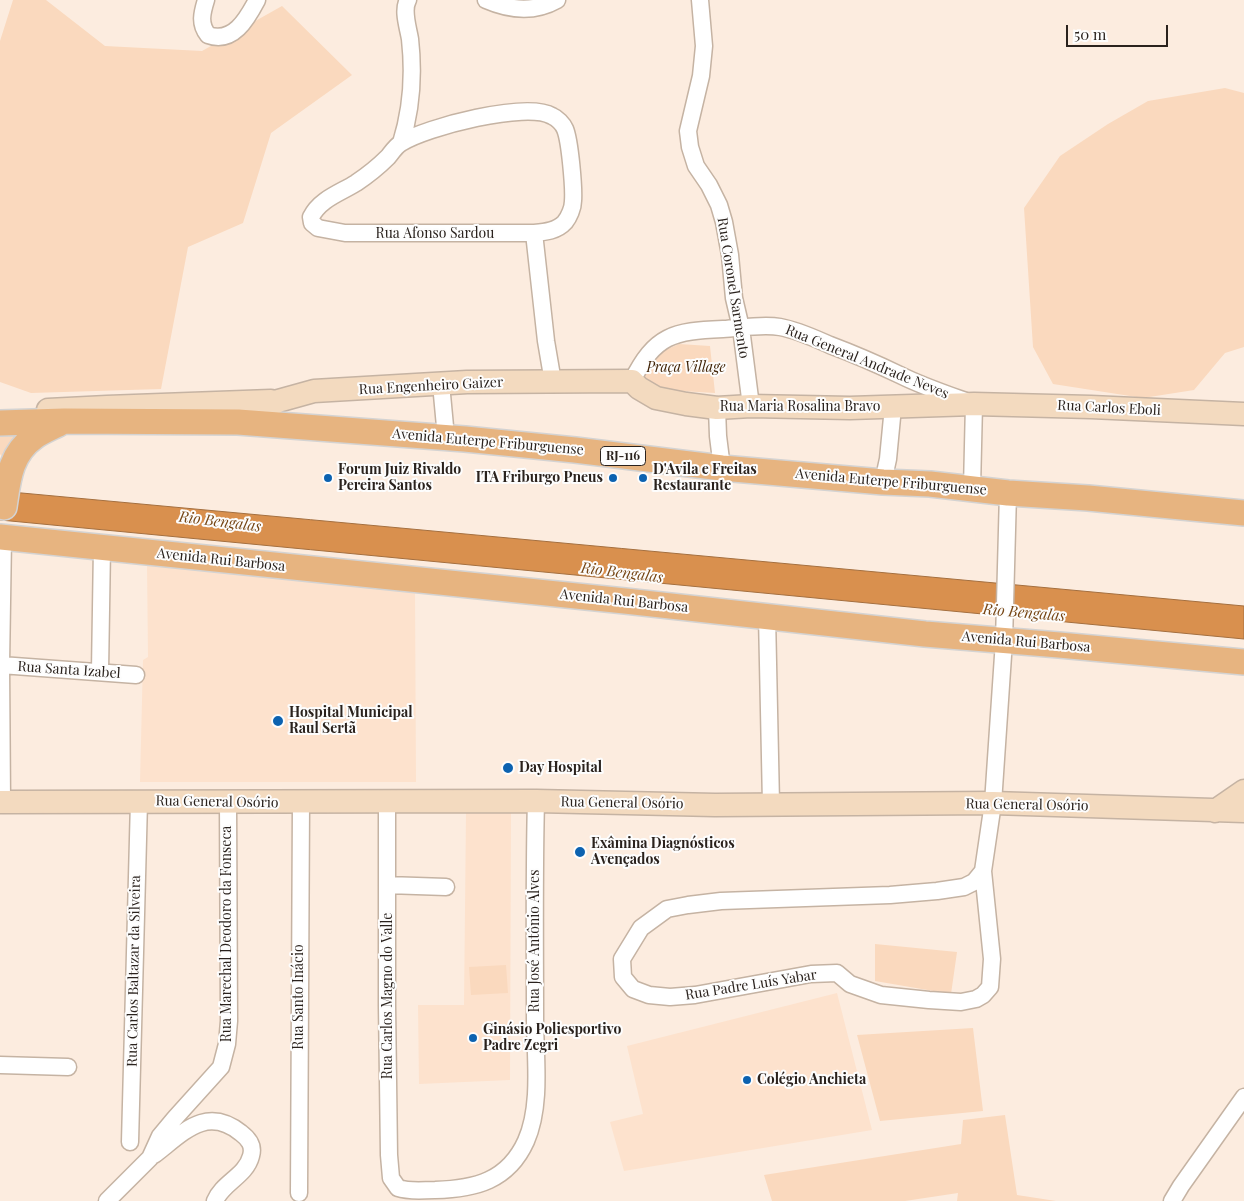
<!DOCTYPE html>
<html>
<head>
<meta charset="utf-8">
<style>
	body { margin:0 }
	#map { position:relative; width:1244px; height:1201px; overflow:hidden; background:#fcecdf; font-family:"Playfair Display",serif }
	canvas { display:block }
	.scale { position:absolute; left:1066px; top:25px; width:102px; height:22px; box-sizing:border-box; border:2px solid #2a221d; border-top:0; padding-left:6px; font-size:15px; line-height:18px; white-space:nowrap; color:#2a221d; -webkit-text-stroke:4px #fdfdfd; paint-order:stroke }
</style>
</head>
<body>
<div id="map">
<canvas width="1244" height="1201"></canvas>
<div class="scale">50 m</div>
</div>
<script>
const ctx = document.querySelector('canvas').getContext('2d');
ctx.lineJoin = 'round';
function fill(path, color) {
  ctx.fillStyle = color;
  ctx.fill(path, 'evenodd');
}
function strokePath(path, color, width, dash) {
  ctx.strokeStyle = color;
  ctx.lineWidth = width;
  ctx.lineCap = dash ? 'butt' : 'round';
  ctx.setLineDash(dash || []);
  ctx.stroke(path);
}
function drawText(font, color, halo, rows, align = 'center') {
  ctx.font = font + ' "Playfair Display",serif';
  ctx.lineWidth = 4;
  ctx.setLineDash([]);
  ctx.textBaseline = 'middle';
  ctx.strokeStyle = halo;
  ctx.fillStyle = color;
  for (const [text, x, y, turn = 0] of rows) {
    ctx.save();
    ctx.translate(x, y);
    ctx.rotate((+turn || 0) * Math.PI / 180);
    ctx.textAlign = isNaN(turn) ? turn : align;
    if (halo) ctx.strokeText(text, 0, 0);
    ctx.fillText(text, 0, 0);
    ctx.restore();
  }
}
fill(new Path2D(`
	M147,564L415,591L416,782H140L143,660L148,657Z
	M511,812L510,1080L419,1084L418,1005H464L466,813Z
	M837,993L872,1130L624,1171L610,1122L643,1114L627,1046Z`), '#fde2cd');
fill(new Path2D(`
	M13,0H46L105,46L202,51L282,6L352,75L271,133L243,223L188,247L161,389L31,393L0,382V41Z
	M1225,88L1244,93V347L1225,353L1194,390L1143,398L1053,384L1033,347L1024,208L1060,156L1108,124L1148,101Z
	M679,344L710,346L715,393L664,390L643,380L649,360L659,353Z
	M25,430L4,459L0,454V431Z
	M875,944L957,952L951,994L875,981Z
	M506,965L508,993L471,995L469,967Z
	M973,1028L983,1111L880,1121L857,1035Z
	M1005,1115L1017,1195L1056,1201H957L958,1193L905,1201H772L764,1175L961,1144L963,1120Z`), '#fad9be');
const water = new Path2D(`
	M0,491L1244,606V639L0,520Z`);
fill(water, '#d9904e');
strokePath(water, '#a46f3f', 1);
const street = new Path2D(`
	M206,0C202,13 199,24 208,35C233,44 247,19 257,0
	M486,0C509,10 534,13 557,0
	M700,0L704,46L701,76L688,131L690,147L696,166L709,185L719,205L724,222L730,255L734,298L741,328L751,406
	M401,143C412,108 414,75 410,39C408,27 402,10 408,0
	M534,233C545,232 557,231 565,222C569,217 573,208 573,201C574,188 570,141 565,129C563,124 557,118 552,116C527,101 426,127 401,143C396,146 392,152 388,157C378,167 368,175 356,183C340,193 320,199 311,217L312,223L318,228L345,233H534L546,341L553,382
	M632,381C655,335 673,331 723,329C741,328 762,324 780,327C797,330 814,338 830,345C854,354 877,364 900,375C924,387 949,395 974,404L972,488
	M441,384L446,437
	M717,408L718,436L722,468
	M883,482L888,459L893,407
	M767,616L771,804
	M1,665L136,675
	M100,671L102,547
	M2,802L1,665L3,538
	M387,802V1005L389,1155L391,1178L398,1188C410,1192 423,1190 435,1190C475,1189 508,1181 526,1141C542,1105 535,1056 535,1018C535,945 534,873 536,801
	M983,871L974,882L964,887L937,891L890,895L721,901L688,905L667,909L641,928L622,959L623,977L633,989L649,995L670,997L695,995L811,974L837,973L850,984L881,995L929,1000L961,1002L976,999L983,995L990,987L992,959L983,871L993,803L1004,641L1008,493
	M387,885L446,887
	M0,1065L68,1067
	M130,1142L139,801
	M154,1155C183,1133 206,1105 241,1133C249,1139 254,1146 251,1156C246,1176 222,1183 215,1201
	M299,1193L301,802
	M107,1201L150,1158L160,1136L175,1118L221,1067L227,1044L229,1021L228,802
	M1172,1201L1181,1186L1244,1097`);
const secondary = new Path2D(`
	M48,410L107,407L271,401
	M238,422L278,401L314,391L467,382L632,381L639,388L656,398L686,404L717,408L751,406L850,408L974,404L1091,407L1244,414
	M0,802L536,801L715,805L993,803L1244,811
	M1215,811L1244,791`);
const primary = new Path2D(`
	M0,423L64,421L238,422L465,439L575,450L722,468L883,482L930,484L1008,493L1088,498L1244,513
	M4,507C8,480 10,454 34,437C42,431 53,427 62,422
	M0,537L625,601L925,634L1059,645L1244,662`);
strokePath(street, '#c5b3a3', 19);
strokePath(secondary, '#c5b3a3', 25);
strokePath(primary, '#d4d3d2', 28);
strokePath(street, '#fff', 16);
strokePath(secondary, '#f3dabf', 22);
strokePath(primary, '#e7b480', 25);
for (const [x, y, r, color] of [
	[328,478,5,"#0c62b0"],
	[613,478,5,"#0c62b0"],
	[643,478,5,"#0c62b0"],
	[278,721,6,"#0c62b0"],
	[508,768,6,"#0c62b0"],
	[580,852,6,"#0c62b0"],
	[473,1038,5,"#0c62b0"],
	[747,1080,5,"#0c62b0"]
]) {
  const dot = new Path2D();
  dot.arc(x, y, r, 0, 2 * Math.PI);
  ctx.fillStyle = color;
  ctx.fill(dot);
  strokePath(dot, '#fdfdfd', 2);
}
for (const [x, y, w] of [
	[623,456,45]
]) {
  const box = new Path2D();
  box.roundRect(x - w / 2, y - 9.5, w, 19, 4);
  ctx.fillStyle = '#fdfdfd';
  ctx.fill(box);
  strokePath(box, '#2a221d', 1);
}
drawText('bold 12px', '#2a221d', null, [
	["RJ-116",623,456]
]);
drawText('14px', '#2a221d', '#fdfdfd', [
	["Rua Afonso Sardou",435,234],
	["Rua Coronel Sarmento",733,288,81],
	["Rua General Andrade Neves",867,362,22],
	["Rua Engenheiro Gaizer",431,386,-3],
	["Rua Maria Rosalina Bravo",800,407],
	["Rua Carlos Eboli",1109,408,3],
	["Avenida Euterpe Friburguense",488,442,5],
	["Avenida Euterpe Friburguense",891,482,5],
	["Avenida Rui Barbosa",221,560,6],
	["Avenida Rui Barbosa",624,601,6],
	["Avenida Rui Barbosa",1026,642,5],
	["Rua Santa Izabel",69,670,4],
	["Rua General Osório",217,802,1],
	["Rua General Osório",622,803,1],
	["Rua General Osório",1027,805,1],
	["Rua Marechal Deodoro da Fonseca",227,934,-90],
	["Rua José Antônio Alves",535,941,-90],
	["Rua Carlos Baltazar da Silveira",134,971,-89],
	["Rua Padre Luís Yabar",751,985,-9],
	["Rua Carlos Magno do Valle",388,996,-90],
	["Rua Santo Inácio",299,997,-90]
]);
drawText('italic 14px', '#402306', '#fdfdfd', [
	["Praça Village",686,368]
]);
drawText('bold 14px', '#2a221d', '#fdfdfd', [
	["Forum Juiz Rivaldo",338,470],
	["Pereira Santos",338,486],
	["D'Avila e Freitas",653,470],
	["Restaurante",653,486],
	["ITA Friburgo Pneus",603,478,"right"],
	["Hospital Municipal",289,713],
	["Raul Sertã",289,729],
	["Day Hospital",519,768],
	["Exâmina Diagnósticos",591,844],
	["Avençados",591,860],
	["Ginásio Poliesportivo",483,1030],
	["Padre Zegri",483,1046],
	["Colégio Anchieta",757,1080]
], 'left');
drawText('italic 15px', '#774716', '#fdfdfd', [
	["Rio Bengalas",220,522,7],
	["Rio Bengalas",622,573,7],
	["Rio Bengalas",1024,613,5]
]);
</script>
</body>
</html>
